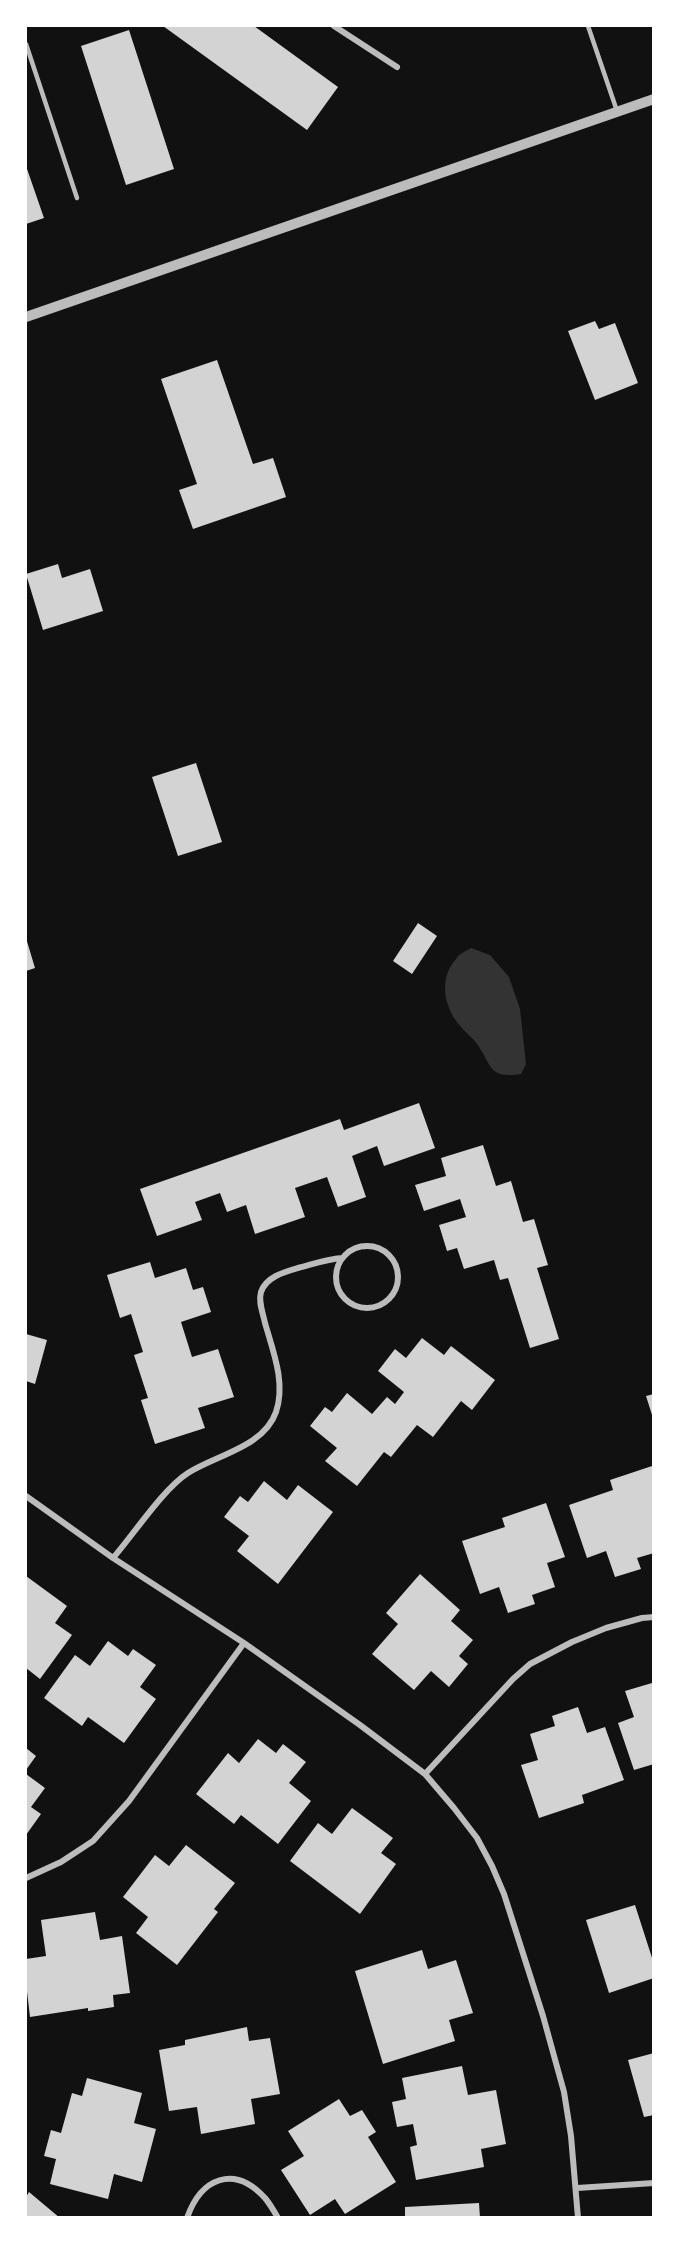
<!DOCTYPE html>
<html>
<head>
<meta charset="utf-8">
<style>
	body { margin:0 }
	#map { position:relative; width:679px; height:2243px; overflow:hidden; background:#111; font-family:"Varela Round",sans-serif }
	canvas { display:block }
	.frame { position:absolute; inset:0; border:27px solid #fff; pointer-events:none }
</style>
</head>
<body>
<div id="map">
<canvas width="679" height="2243"></canvas>
<div class="frame"></div>
</div>
<script>
const ctx = document.querySelector('canvas').getContext('2d');
ctx.lineJoin = 'round';
function fill(path, color) {
  ctx.fillStyle = color;
  ctx.fill(path, 'evenodd');
}
function strokePath(path, color, width, dash) {
  ctx.strokeStyle = color;
  ctx.lineWidth = width;
  ctx.lineCap = dash ? 'butt' : 'round';
  ctx.setLineDash(dash || []);
  ctx.stroke(path);
}
fill(new Path2D(`
	M471,948L490,955L509,977L520,1009L526,1064L521,1074C488,1079 492,1065 477,1044C472,1037 466,1033 461,1027C444,1008 438,979 456,959C459,954 466,951 471,948Z`), '#333');
fill(new Path2D(`
	M163,26H254L338,87L307,130Z
	M129,30L174,169L126,185L81,46Z
	M26,166L44,218L26,224Z
	M595,321L599,329L615,323L638,383L595,400L568,331Z
	M217,360L253,464L273,458L286,497L193,529L179,490L197,484L161,379Z
	M58,564L62,578L90,569L103,611L43,630L26,574Z
	M196,763L222,842L178,856L152,777Z
	M418,923L437,936L412,974L393,961Z
	M26,938L35,968L26,971Z
	M419,1103L435,1148L384,1166L377,1146L352,1156L366,1197L338,1207L327,1177L295,1188L305,1217L255,1234L246,1205L227,1212L220,1193L195,1202L202,1220L157,1236L140,1189L340,1119L344,1130Z
	M483,1145L496,1186L511,1181L523,1222L534,1219L548,1265L537,1268L559,1339L530,1348L508,1278L500,1280L494,1260L464,1269L457,1248L447,1251L439,1225L466,1217L460,1199L424,1211L415,1185L446,1176L441,1158Z
	M150,1262L155,1278L186,1268L193,1290L203,1287L211,1312L181,1322L192,1357L218,1349L234,1397L198,1408L205,1428L155,1444L141,1400L148,1398L134,1355L143,1352L131,1314L120,1318L107,1275Z
	M26,1334L47,1340L35,1384L26,1381Z
	M422,1338L444,1355L451,1346L495,1380L472,1410L461,1401L433,1437L417,1425L391,1457L384,1452L357,1486L325,1461L337,1448L310,1426L325,1407L332,1412L347,1393L372,1414L387,1397L395,1404L404,1392L378,1371L395,1349L406,1358Z
	M654,1394V1418H653L646,1396Z
	M652,1466L654,1472V1553L637,1558L641,1569L615,1577L606,1551L587,1558L569,1505L613,1490L610,1480Z
	M264,1481L287,1500L298,1485L333,1512L278,1584L237,1551L249,1536L224,1517L240,1496L248,1502Z
	M546,1503L565,1557L547,1563L555,1587L532,1595L535,1604L508,1613L499,1587L480,1594L462,1541L505,1527L502,1518Z
	M420,1574L460,1610L451,1621L473,1640L459,1656L468,1664L449,1687L431,1671L414,1690L372,1654L398,1624L386,1613Z
	M26,1576L67,1606L55,1623L72,1635L40,1679L26,1668Z
	M108,1641L128,1656L133,1649L156,1665L140,1687L156,1699L124,1743L88,1717L82,1726L44,1698L75,1655L90,1666Z
	M652,1683L654,1764L634,1770L618,1723L634,1717L625,1691Z
	M578,1707L587,1733L605,1727L624,1780L582,1795L584,1803L539,1818L521,1765L538,1760L530,1734L555,1726L552,1716Z
	M258,1739L276,1753L283,1744L306,1762L289,1783L311,1801L278,1844L241,1815L234,1824L196,1794L228,1753L239,1763Z
	M26,1748L36,1756L26,1770Z
	M26,1774L45,1788L31,1807L41,1814L26,1835Z
	M352,1808L393,1838L381,1853L396,1864L360,1914L290,1861L318,1823L332,1834Z
	M186,1845L235,1883L214,1909L218,1912L177,1965L136,1933L148,1917L123,1897L155,1855L169,1866Z
	M635,1905L654,1964V1978L609,1993L586,1920Z
	M95,1912L100,1940L122,1936L130,1993L113,1995L114,2007L88,2011V2008L30,2017L26,1983V1959L46,1956L41,1920Z
	M422,1950L428,1969L456,1960L473,2013L449,2020L455,2041L383,2064L355,1971Z
	M247,2027L249,2041L270,2038L280,2094L251,2099L255,2124L201,2134L197,2107L169,2111L159,2050L185,2045V2040Z
	M654,2053V2115L644,2117L628,2060Z
	M462,2066L468,2095L496,2090L506,2144L481,2149L484,2167L416,2180L410,2147L417,2145L413,2124L397,2127L392,2102L406,2099L402,2078Z
	M87,2078L142,2093L134,2123L156,2129L142,2182L114,2174L108,2199L50,2184L56,2159L44,2156L51,2130L61,2133L72,2093L82,2096Z
	M339,2099L350,2116L362,2110L376,2132L368,2137L396,2182L345,2214L335,2199L310,2215L281,2170L304,2156L288,2131Z
	M29,2192L60,2218H26V2197Z
	M479,2203L480,2218H405V2207Z`), '#d3d3d3');
strokePath(new Path2D(`
	M588,26L617,111
	M26,44L77,198`), '#bcbcbc', 4.5);
strokePath(new Path2D(`
	M334,26L397,67
	M336 1277a31 31 0 1 1 62 0a31 31 0 1 1-62 0Z
	M26,1496L113,1558L244,1643L360,1725L425,1774L454,1808L477,1838L492,1866L504,1894L543,2016L564,2092L571,2136L578,2218
	M113,1558C134,1534 163,1489 188,1473C216,1455 264,1447 276,1412C286,1383 273,1351 265,1323C263,1313 258,1302 261,1292C266,1277 284,1272 298,1268C313,1264 327,1259 342,1258
	M425,1774L513,1679L530,1664L572,1642L606,1628L642,1618L654,1617
	M26,1878L61,1862L93,1841L129,1801L244,1643
	M577,2188L654,2183
	M187,2218C201,2178 234,2164 265,2198C270,2204 274,2211 278,2218`), '#bcbcbc', 6);
strokePath(new Path2D(`
	M26,317L654,99`), '#bcbcbc', 10);
</script>
</body>
</html>
